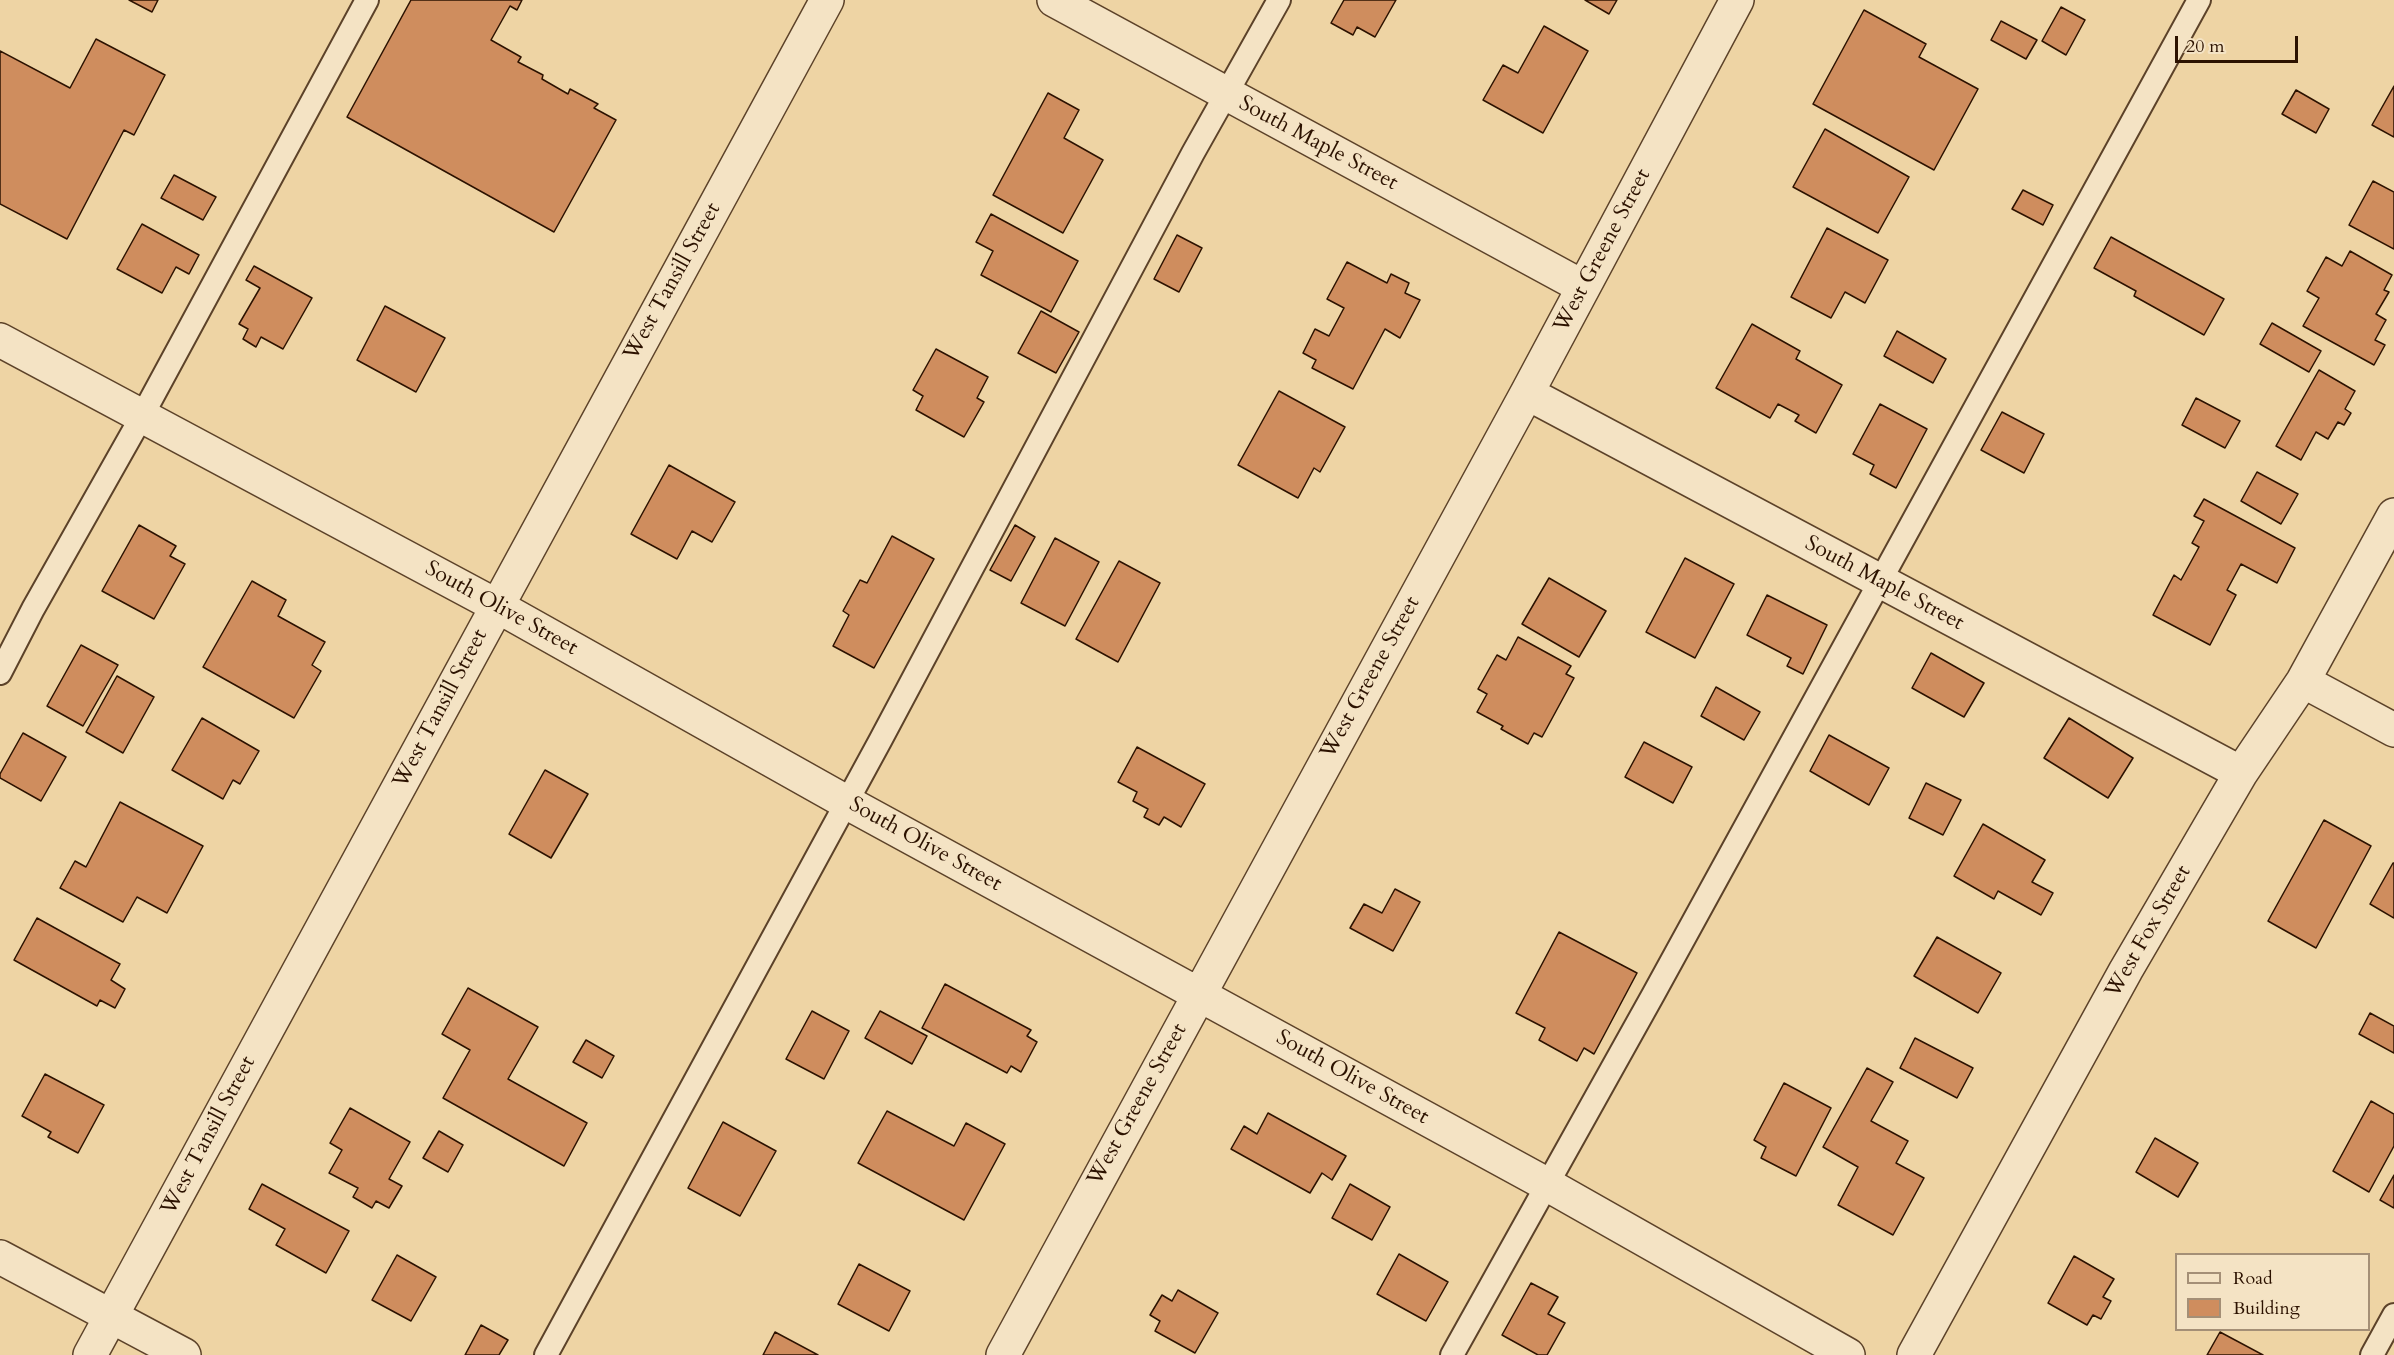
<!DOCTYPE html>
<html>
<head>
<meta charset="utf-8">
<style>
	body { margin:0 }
	#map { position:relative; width:2394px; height:1355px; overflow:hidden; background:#eed4a4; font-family:Cardo,serif }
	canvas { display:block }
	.legend { position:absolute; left:2175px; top:1253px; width:195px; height:78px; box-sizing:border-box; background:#f4e3c4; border:2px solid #a48f76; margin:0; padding:8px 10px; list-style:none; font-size:18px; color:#2c1200 }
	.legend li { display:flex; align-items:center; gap:12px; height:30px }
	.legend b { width:30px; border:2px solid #a48f76 }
	.scale { position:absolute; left:2175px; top:36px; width:123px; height:27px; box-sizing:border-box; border:3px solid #2c1200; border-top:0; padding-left:8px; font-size:18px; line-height:21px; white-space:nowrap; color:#2c1200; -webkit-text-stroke:4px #f4e3c4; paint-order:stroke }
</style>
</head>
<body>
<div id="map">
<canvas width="2394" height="1355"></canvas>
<ul class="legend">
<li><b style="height:8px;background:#f4e3c4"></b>Road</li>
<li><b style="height:16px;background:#cf8d5e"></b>Building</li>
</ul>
<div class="scale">20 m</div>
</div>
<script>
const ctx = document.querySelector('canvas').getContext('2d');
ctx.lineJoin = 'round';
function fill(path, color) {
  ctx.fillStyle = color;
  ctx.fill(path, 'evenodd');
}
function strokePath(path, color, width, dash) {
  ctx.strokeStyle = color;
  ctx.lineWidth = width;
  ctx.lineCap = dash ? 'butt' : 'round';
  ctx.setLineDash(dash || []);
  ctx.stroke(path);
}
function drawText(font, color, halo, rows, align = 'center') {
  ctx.font = font + ' Cardo,serif';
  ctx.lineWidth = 4.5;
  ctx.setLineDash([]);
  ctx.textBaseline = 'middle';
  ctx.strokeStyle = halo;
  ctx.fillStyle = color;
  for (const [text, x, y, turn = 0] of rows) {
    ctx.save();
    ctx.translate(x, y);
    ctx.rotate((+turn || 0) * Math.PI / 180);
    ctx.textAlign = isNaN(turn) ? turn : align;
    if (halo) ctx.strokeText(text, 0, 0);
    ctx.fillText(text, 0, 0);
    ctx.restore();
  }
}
const building = new Path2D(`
	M129,0H158L152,12Z
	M411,0H522L517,10L510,6L491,40L521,57L518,62L543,75L542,79L568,94L570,89L598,104L594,108L616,120L554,232L347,117Z
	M1344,0H1396L1375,37L1357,27L1353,35L1331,23Z
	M1585,0H1617L1609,14Z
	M2061,7L2085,20L2066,55L2042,41Z
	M1864,10L1926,44L1919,57L1978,89L1934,170L1813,104Z
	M2001,21L2037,40L2026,59L1991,40Z
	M1544,26L1588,51L1543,133L1483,100L1503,65L1518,73Z
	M96,39L165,75L134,135L124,130L67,239L0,204V51L70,88Z
	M2394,86V137L2372,125Z
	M2296,90L2329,109L2316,133L2282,114Z
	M1048,93L1079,110L1064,138L1103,160L1063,233L993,195Z
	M1825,129L1909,177L1878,233L1793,187Z
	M174,175L216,197L203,220L161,198Z
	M2373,181L2394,192V249L2349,225Z
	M2023,190L2053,205L2043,225L2012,209Z
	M991,214L1078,261L1051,312L981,275L993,251L976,242Z
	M142,224L199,255L189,274L176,267L162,293L117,269Z
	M1827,228L1888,260L1865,303L1845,292L1831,318L1791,297Z
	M1177,235L1202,248L1179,292L1154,279Z
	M2111,237L2224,299L2204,335L2134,296L2136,291L2094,268Z
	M2350,251L2392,275L2384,290L2389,292L2376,314L2386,320L2375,340L2385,345L2374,365L2303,326L2319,298L2307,291L2326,257L2342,266Z
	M1347,262L1387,283L1391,274L1409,283L1405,293L1420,300L1400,338L1385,329L1353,389L1312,368L1316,360L1303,353L1315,329L1329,336L1344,308L1327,299Z
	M254,266L312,298L283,349L261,337L256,347L243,339L248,329L239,324L260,288L246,280Z
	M385,306L445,338L416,392L357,360Z
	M1041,311L1079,332L1056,373L1018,353Z
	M2272,323L2321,351L2309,372L2260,344Z
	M1752,324L1800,351L1796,359L1842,385L1816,433L1795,421L1799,415L1778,404L1770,418L1716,388Z
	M1897,331L1946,359L1933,383L1884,356Z
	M936,349L988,377L977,398L984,402L964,437L916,410L923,396L913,390Z
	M2319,370L2355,391L2345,409L2351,413L2344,425L2338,422L2328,439L2316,432L2301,460L2276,446Z
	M1279,391L1345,427L1320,472L1314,468L1298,498L1238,465Z
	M2196,398L2240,421L2225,448L2182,425Z
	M1880,404L1927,429L1896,488L1870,474L1874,465L1853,454Z
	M2002,412L2044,434L2024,473L1981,450Z
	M669,465L735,502L712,542L692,531L677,559L631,534Z
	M2257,472L2298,494L2281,524L2241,501Z
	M2204,499L2295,548L2277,583L2241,564L2227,590L2236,595L2210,645L2153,615L2174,575L2181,580L2199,547L2192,543L2204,521L2194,516Z
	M139,525L176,546L170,556L185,564L154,619L102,591Z
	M1015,525L1035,537L1011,581L990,570Z
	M892,536L934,559L874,668L833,646L849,615L843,611L860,580L867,583Z
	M1055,538L1099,562L1065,626L1021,603Z
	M1685,558L1734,584L1695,658L1646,632Z
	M1119,561L1160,583L1118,662L1076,639Z
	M1549,578L1606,611L1579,657L1522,624Z
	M252,581L286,600L278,616L325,642L312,665L321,671L294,718L203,667Z
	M1767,595L1827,625L1803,674L1787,666L1791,658L1747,635Z
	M1518,637L1571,666L1566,674L1574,678L1542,737L1534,733L1528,744L1501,729L1503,726L1477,712L1487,694L1478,689L1497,655L1506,660Z
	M81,645L118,665L83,726L47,706Z
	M1931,653L1984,683L1964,717L1912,688Z
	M117,676L154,697L123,753L86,732Z
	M1716,687L1760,712L1744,740L1701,716Z
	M202,718L259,751L240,784L233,780L223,799L172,770Z
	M2069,718L2133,758L2108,798L2044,758Z
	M23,733L66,757L41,801L0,778V774Z
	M1829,735L1889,768L1869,805L1810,771Z
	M1644,742L1692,767L1673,803L1625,777Z
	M1137,747L1205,784L1181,827L1164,817L1159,825L1144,817L1148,809L1133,801L1137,792L1118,782Z
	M545,770L588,794L551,858L509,834Z
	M1926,783L1961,800L1943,835L1909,818Z
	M120,802L203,846L167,913L137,897L123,922L60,888L75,861L86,867Z
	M2324,820L2371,846L2316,948L2268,921Z
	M1983,824L2045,860L2032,882L2053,893L2041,915L1998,891L1994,899L1954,876Z
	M2393,863H2394V918L2370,904Z
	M1395,889L1420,902L1393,951L1350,928L1364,904L1382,913Z
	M37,918L120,964L111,980L125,989L115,1008L100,1000L97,1006L14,960Z
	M1559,932L1637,973L1594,1054L1584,1048L1577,1061L1539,1040L1545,1028L1516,1013Z
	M1937,937L2001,973L1978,1013L1914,976Z
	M945,984L1031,1030L1027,1036L1037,1042L1021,1072L1011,1066L1007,1073L922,1028Z
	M468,988L538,1027L508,1079L587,1123L564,1166L443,1098L470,1050L442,1034Z
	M812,1011L849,1031L824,1079L786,1059Z
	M880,1011L927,1036L912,1064L865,1038Z
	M2370,1013L2394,1026V1053L2359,1034Z
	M1915,1038L1973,1068L1957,1098L1900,1068Z
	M586,1040L614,1056L602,1078L573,1062Z
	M1867,1068L1893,1082L1871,1121L1908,1141L1896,1163L1924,1178L1893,1235L1838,1205L1858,1167L1823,1147Z
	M45,1074L104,1105L78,1153L48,1137L51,1132L22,1116Z
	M1784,1083L1831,1108L1796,1176L1761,1158L1766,1147L1754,1140Z
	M2371,1101L2394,1114V1146L2369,1192L2333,1171Z
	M350,1108L410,1142L389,1179L402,1186L389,1208L376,1201L372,1208L353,1197L358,1188L329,1173L342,1150L330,1143Z
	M887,1111L954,1146L966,1123L1005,1144L964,1220L858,1163Z
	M1268,1113L1346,1156L1332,1180L1322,1173L1310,1193L1231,1149L1244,1126L1257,1134Z
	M723,1122L776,1151L740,1216L688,1188Z
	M439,1131L463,1145L448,1172L423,1158Z
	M2155,1138L2198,1163L2178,1197L2136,1172Z
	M2394,1175V1208L2380,1200Z
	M262,1184L349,1231L326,1273L276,1245L285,1229L249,1209Z
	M1350,1184L1390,1207L1372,1240L1332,1218Z
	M1399,1254L1448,1282L1426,1321L1377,1294Z
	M397,1255L436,1277L411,1321L372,1300Z
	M2074,1256L2114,1279L2103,1297L2111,1301L2101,1319L2093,1315L2087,1325L2048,1303Z
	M859,1264L910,1291L889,1331L838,1304Z
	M1531,1283L1558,1297L1548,1314L1565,1323L1547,1355H1538L1502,1335Z
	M1178,1290L1218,1313L1195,1353L1155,1331L1160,1321L1150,1315L1162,1295L1172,1301Z
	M481,1325L508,1340L499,1355H465Z
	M775,1332L818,1355H763Z
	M2220,1332L2263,1355H2207Z`);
fill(building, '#cf8d5e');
strokePath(building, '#2c1200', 1.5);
const service = new Path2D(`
	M0,673L33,609L142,416L367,0
	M546,1355L880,741L1193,153L1279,0
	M1452,1355L1653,995L2199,0
	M2372,1355L2394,1315`);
const minor = new Path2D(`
	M1054,0L1583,287
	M0,340L497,606L846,802L1548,1185L1848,1355
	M1527,393L2241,773
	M2303,681L2394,730
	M0,1257L184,1355
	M90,1355L827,0
	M1003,1355L1527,393L1737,0
	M1914,1355L2126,970L2241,773L2303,681L2394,515`);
strokePath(service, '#5c4229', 26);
strokePath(minor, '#5c4229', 36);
strokePath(service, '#f4e3c4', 22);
strokePath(minor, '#f4e3c4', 33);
drawText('22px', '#2c1200', '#f4e3c4', [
	["South Maple Street",1318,144,28],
	["West Greene Street",1603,251,-62],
	["West Tansill Street",673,282,-61],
	["South Maple Street",1884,584,28],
	["South Olive Street",501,609,29],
	["West Greene Street",1371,678,-61],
	["West Tansill Street",441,709,-62],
	["South Olive Street",925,845,29],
	["West Fox Street",2149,932,-60],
	["South Olive Street",1352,1078,29],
	["West Greene Street",1138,1105,-61],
	["West Tansill Street",209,1136,-62]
]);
</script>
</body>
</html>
